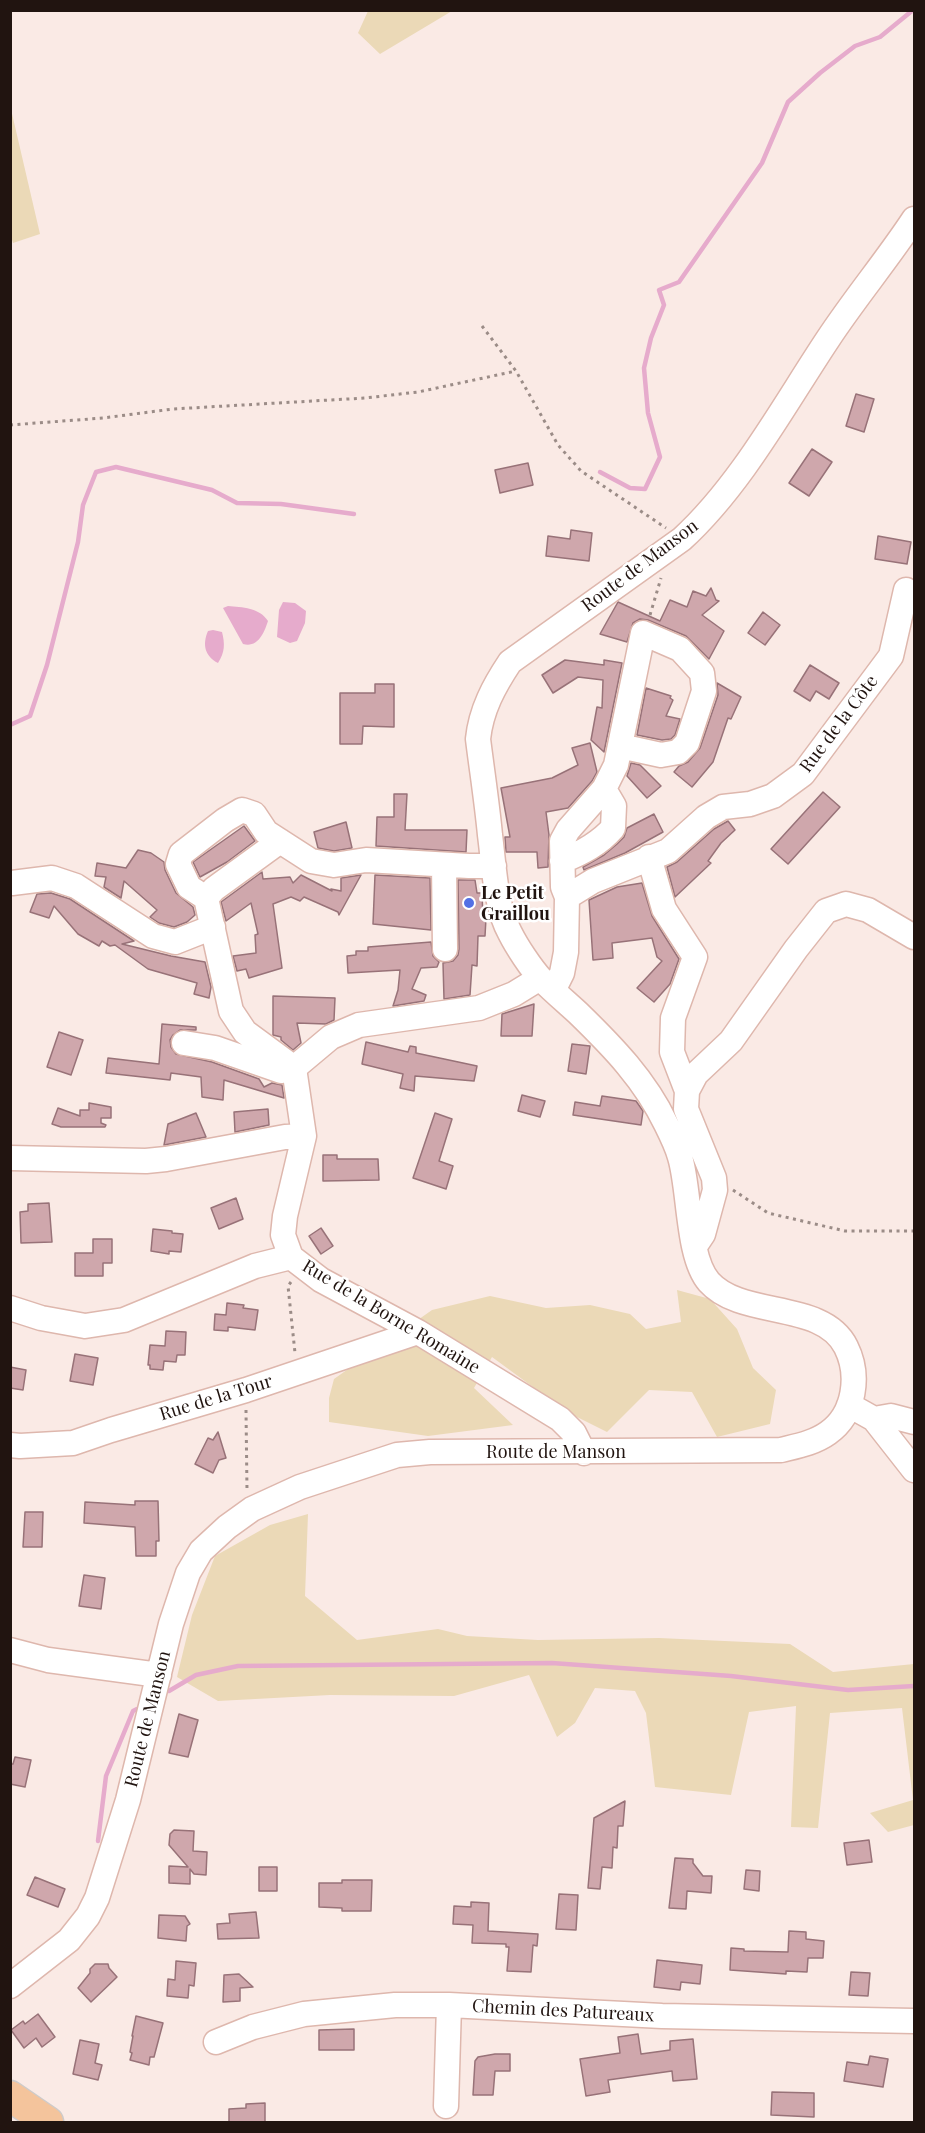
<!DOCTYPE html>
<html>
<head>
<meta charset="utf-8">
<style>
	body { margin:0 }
	#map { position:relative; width:925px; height:2133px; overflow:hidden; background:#faeae5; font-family:"Playfair Display",serif }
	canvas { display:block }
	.frame { position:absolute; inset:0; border:12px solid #211410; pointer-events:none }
</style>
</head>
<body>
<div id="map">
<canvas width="925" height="2133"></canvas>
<div class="frame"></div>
</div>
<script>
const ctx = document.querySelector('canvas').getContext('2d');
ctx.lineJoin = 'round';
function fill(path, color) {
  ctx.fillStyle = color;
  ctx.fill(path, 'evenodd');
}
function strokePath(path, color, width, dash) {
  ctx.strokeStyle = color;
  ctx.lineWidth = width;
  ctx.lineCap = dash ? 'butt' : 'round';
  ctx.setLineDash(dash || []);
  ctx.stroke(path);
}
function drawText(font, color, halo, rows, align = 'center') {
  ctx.font = font + ' "Playfair Display",serif';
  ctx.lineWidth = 5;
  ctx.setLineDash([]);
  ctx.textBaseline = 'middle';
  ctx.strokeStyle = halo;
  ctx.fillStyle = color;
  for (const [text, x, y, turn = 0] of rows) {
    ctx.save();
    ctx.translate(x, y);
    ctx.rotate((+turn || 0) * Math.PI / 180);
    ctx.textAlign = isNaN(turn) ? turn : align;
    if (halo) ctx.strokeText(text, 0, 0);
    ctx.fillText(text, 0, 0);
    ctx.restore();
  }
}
fill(new Path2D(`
	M368,11V10L452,11L380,54L358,33Z
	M10,105L40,234L13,243L10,234Z
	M677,1290L710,1299L737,1329L753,1368L776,1390L770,1424L717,1437L692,1392L649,1390L607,1432L567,1412L492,1357L474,1388L513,1425L428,1436L329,1422V1398L334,1379L432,1310L490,1296L546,1308L590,1305L630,1314L646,1329L681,1322Z
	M308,1514L305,1596L357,1640L438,1629L467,1636L538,1640L659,1638L790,1644L833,1672L914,1664V1825L888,1832L870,1813L913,1800L902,1708L830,1713L818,1828L791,1827L796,1706L749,1712L731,1795L655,1787L646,1713L635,1691L595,1688L575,1723L557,1737L529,1675L454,1696L330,1695L218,1701L177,1677L192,1615L215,1556L270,1525Z`), '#ebd9b7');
fill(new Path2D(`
	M283,602L295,603L306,611L305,623L297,641L290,643L277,637L279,610Z
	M228,606C242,607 260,608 268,621C264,633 258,648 243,644L223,608Z
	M213,630L222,632C225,644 225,652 218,663C205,656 202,645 208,631Z`), '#e6abcc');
strokePath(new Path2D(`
	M600,472L630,488L645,489L660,457L648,413L644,368L651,338L664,305L659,290L679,282L762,163L788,102L820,73L855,46L880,37L913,10
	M10,725L30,716L47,665L78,542L83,505L96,472L116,467L212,490L237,503L281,504L354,514
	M169,1691L196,1675L238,1666L552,1663L731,1676L848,1690L914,1686
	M98,1841L106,1776L133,1711L137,1709`), '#e6abcc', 4.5);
const building = new Path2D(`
	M856,394L874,399L864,432L846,426Z
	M812,449L832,462L809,496L789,483Z
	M528,463L533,485L500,493L495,470Z
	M571,530L592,533L589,561L546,556L548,536L570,539Z
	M878,536L911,542L907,564L875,559Z
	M711,588L716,600L719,601L702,615L724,631L709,659L686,636L648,620L640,619L633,623L627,642L600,634L618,602L660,621L670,600L687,607L693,591L706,596Z
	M763,612L780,625L765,645L748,633Z
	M565,660L604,665V660L622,663L604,752L591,740L597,707L602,708L603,680L578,677L553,693L542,675Z
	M810,665L839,683L829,699L816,691L810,701L794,691Z
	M717,683L741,697L731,719L728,718L713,762L692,787L674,772L679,766L688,762L700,748L718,695Z
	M375,684H394V727L363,726L362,744H340V693H375Z
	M646,688L671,696L670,698L673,700L666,716L680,719L675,735L671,739L662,740L637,735Z
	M590,743L597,772L592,781L568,808L546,812L549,835L548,867L538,868L537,852H506L505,837H510L501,788L552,778L578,765L572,748Z
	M631,763L640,765L661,786L647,798L627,776Z
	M823,792L840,807L788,864L771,849Z
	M394,794H407L405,830H467L466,852L376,846L377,817H394Z
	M654,814L663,832L625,853L584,870L583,867L604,855L617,844L624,837L627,828Z
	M728,821L735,830L721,843L708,861L711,863L675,897L667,867L677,862L714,829Z
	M346,822L352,848L334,851L318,848L314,832Z
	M244,826L255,841L227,862L200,877L193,862Z
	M138,850L151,853L164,862L165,870L176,893L193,907L195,915L187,922L174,927L159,923L150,917L157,910L124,881L121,898L104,887L106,877L95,876L97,863L126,868Z
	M262,872L263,879L290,877L293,883L301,875L332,891L331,889L341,891V878L361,875L339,915L338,912L304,897L300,901L291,897L273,904L282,968L249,978L246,969L237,971L233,956L256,953L255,935L258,934L251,903L226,921L221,902Z
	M375,875L430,878L431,930L373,924Z
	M458,880H475L477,893H482L483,919L486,918L485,936H478L477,966L472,965L470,995L444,999L443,963L453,961L458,955L459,949Z
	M642,883L652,916L679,959L670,984L654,1002L637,988L662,961L657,957L652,938L612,943L613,958L593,960L589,900L617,887Z
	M51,893L70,899L134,941L122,944L171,956L205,962L211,987L209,998L194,994L197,983L148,969L115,945L110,946L102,941L99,946L78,934L54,906L49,918L30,912L37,894Z
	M431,942L433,956L439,962L437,967L421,968L412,989L426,995L424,1001L393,1006L398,990L400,970L348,973L347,956L356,955V951H368V947Z
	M273,996L335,998L334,1020L326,1024L297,1023L301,1043L293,1050L281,1040V1037L273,1035Z
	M534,1004L532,1036H501L502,1014Z
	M162,1024L196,1027V1030H180L173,1035L170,1040L171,1047L176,1054L212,1062L259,1079L264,1087L272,1083L282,1085L284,1098L224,1080L223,1100L202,1097L201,1077L171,1073L170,1080L106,1073L108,1058L159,1064Z
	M59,1032L83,1040L71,1075L47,1067Z
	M366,1042L408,1052L410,1046L416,1047V1053L477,1066L474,1081L415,1076L414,1091L400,1088L403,1074L362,1064Z
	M572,1044L590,1046L586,1074L568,1071Z
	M522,1095L545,1101L540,1117L518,1111Z
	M602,1096L636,1101L643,1111L641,1125L573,1115L575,1102L600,1106Z
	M89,1103L111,1107V1118H101V1123L106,1125L105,1127H61L52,1124L58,1108L80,1116V1110H89Z
	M268,1109L269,1125L235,1132L234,1112Z
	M196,1113L206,1137L164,1145L168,1124Z
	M435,1113L452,1119L439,1161L453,1166L446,1189L413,1178Z
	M323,1155H337V1159H378L379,1180L323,1181Z
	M236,1198L243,1219L219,1229L211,1208Z
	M49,1203L52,1242L21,1243L20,1212L28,1211V1204Z
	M321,1228L333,1246L321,1254L309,1236Z
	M153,1229L172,1231V1233L183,1234L181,1252L169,1251V1254L151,1251Z
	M93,1239H112V1263H103V1276H75V1253H93Z
	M227,1303L244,1305L243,1308L258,1310L255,1330L228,1327V1331L214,1330L215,1314L226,1315Z
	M166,1331L186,1332L185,1355H177L176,1362L164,1361L163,1370L150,1369V1365H148L150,1345L165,1346Z
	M75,1354L98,1358L93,1385L70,1381Z
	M10,1367L26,1370L23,1390L10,1388Z
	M218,1432L226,1458L219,1460L213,1473L195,1464L208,1438L213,1440Z
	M135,1501H158L159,1541H156V1556H136L135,1527L84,1523L85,1502L135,1505Z
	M25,1512H43L42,1547H23Z
	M84,1575L105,1578L101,1609L79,1606Z
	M179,1714L198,1720L188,1757L169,1753Z
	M15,1757L31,1760L25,1787L10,1784V1764H13Z
	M625,1801L623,1826H618L617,1848L613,1847L612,1868L602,1867L600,1889L588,1888L594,1818Z
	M174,1830L194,1831L193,1851L207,1852L206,1875L194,1874L190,1869V1884L169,1883V1866L188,1867L169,1845L170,1834Z
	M869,1840L872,1862L847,1865L844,1843Z
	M675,1858L693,1859V1863L703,1876H712L711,1893L687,1891L686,1909L669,1908Z
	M259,1867H277V1891H259Z
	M746,1870L760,1871L759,1891L744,1889Z
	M35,1877L65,1889L58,1907L27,1895Z
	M342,1880H372L371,1911H342V1908L319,1907V1883H342Z
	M559,1894L578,1895L576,1930L556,1929Z
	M471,1902L489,1903L488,1931L538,1934L537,1946L533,1945L531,1972L507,1971L509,1947H506V1944L472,1943L473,1925L453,1924L454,1906L471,1907Z
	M256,1912L259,1938L218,1939L217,1924L230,1923L229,1914Z
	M159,1915L185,1916L190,1924L187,1926L186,1941L158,1938Z
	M789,1931L806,1932V1939L824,1941L823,1958H808L807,1972L786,1971V1974L730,1970L731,1948L744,1949V1951L788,1952Z
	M657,1960L702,1965L700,1984L681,1982L680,1990L654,1987Z
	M176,1961L196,1963L194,1986L189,1985L188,1998L167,1996L168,1979L175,1980Z
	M95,1964H108L109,1968L117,1977L91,2002L78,1988L90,1973V1969Z
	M851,1972L870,1973L868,1996L849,1995Z
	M239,1974L253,1987L240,1988V2001L223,2002L224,1975Z
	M38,2014L55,2037L42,2047L36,2038L24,2048L11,2030L23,2021L25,2024Z
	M136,2016L163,2023L154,2057H150L149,2065L130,2060L132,2053L130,2052L133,2036H132Z
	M354,2029V2050H319V2030Z
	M638,2034L641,2054L670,2050V2041L693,2039L697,2079L673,2081L672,2071L608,2080L610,2092L586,2096L580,2059L620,2053L618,2037Z
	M80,2040L99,2044L95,2063L102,2065L98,2080L73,2074Z
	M495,2054H510V2071H495L493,2095H473L475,2061L478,2057Z
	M870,2056L888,2059L883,2087L844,2081L847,2062L868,2065Z
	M772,2092L814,2093V2117L771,2115Z
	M265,2103V2122H229V2109L246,2108V2104Z`);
fill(building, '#cfa7ac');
strokePath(building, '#987278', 1.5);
const minor = new Path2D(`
	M280,841L214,889L206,898L231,1011L245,1032L294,1068L331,1037L359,1025L479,1008L514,994L540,978
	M649,857L664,909L695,957L673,1018L672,1052L687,1091
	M562,861C582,853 599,844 613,828L614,806L604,789
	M444,865L445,949
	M12,883L52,878L76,886L153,936L175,942L213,927
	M567,897L593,881L668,851L706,817L723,807L750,804L773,796L803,774L891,656L906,590
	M206,898L189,887L178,864L181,854L225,820L242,810L254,814L266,832L311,861L334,865L366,860L469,866H494
	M554,989L562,973L566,952L567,897L563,887L562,841L568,830L604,789L616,765L643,633L680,649L702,673L704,691L687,743L678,752L661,755L620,746
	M184,1043L215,1048L281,1071L294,1068L304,1136L285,1216L283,1235L291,1257L321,1280L418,1332L560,1419L574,1433L584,1453
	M10,1158L146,1161L166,1159L285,1137L304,1136
	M695,1246L703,1234L715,1190L714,1178L686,1109L687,1091L696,1074L731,1041L796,949L826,911L846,904L868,910L914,937
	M10,1308L41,1318L85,1326L124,1320L255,1266L291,1257
	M849,1405L874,1419L914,1470
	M874,1419L891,1416L914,1422
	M10,1445L20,1446L73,1443L111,1430L246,1390L418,1332
	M10,1650L48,1660L159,1675
	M10,1986L69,1940L88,1916L97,1898L128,1800L171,1624L188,1573L201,1551L227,1527L252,1509L300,1487L397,1455L430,1452L781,1450C797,1446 814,1443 828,1433C855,1414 860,1375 846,1347C823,1300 742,1319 709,1282C687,1257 690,1190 680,1157C677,1146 671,1134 666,1124C645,1080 613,1047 578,1013C566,1002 553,991 541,979C531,968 517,947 510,933C495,906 494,865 490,835C487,803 482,771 478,739C481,710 494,686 510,662L682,539C741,485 784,405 828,339C855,298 887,260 914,219
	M216,2042L253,2027L304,2014L395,2005H449L662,2016L914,2021
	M446,2106L449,2005`);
const major = new Path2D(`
	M10,2096L48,2122`);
strokePath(minor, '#deb7ad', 27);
strokePath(major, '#cecbca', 33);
strokePath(new Path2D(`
	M482,326L516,371L558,445L581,471L666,528
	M10,425L103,418L173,409L365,398L418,392L516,371
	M650,615L661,578
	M733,1190L768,1213L845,1231H914
	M291,1282L288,1286L295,1353
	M246,1410L247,1491`), '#9b8c87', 3, [3, 4.5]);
strokePath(minor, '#fff', 24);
strokePath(major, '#f4c49c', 30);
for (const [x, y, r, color] of [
	[469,903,6,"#5370e5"]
]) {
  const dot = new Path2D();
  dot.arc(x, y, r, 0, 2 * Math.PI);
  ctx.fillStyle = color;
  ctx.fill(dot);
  strokePath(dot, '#fff', 2);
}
drawText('18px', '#211410', '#fff', [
	["Route de Manson",640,566,-37],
	["Rue de la Côte",839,724,-53],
	["Rue de la Borne Romaine",391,1317,31],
	["Rue de la Tour",216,1398,-17],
	["Route de Manson",556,1452],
	["Route de Manson",148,1719,-76],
	["Chemin des Patureaux",563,2011,3]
]);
drawText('bold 18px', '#211410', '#fff', [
	["Le Petit",481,893],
	["Graillou",481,914]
], 'left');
</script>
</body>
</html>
